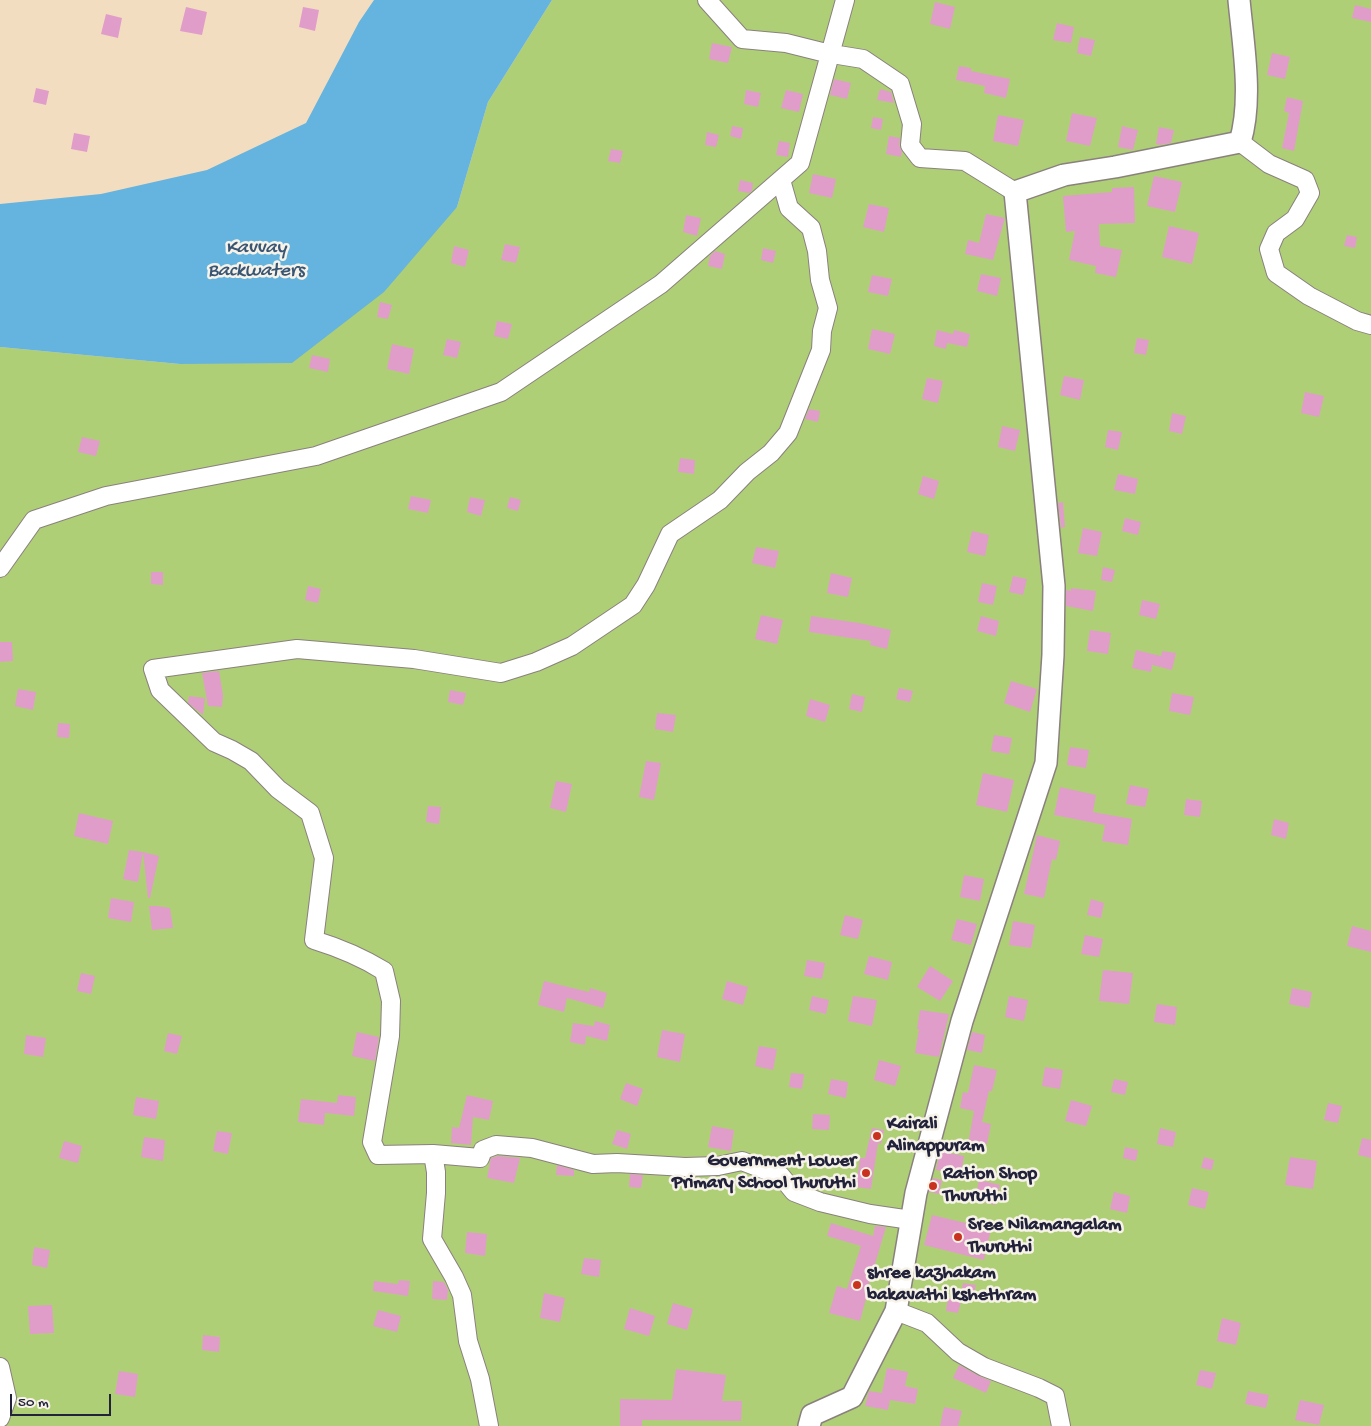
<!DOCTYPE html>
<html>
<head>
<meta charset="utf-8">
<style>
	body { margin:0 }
	#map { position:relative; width:1371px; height:1426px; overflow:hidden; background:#f3ddc0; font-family:"Gochi Hand",sans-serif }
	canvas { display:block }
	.scale { position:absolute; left:10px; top:1394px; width:101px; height:22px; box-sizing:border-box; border:2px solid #22223b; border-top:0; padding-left:6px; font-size:15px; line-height:18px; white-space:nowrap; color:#22223b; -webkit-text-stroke:4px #f7f3e8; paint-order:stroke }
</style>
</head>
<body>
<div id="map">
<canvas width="1371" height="1426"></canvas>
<div class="scale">50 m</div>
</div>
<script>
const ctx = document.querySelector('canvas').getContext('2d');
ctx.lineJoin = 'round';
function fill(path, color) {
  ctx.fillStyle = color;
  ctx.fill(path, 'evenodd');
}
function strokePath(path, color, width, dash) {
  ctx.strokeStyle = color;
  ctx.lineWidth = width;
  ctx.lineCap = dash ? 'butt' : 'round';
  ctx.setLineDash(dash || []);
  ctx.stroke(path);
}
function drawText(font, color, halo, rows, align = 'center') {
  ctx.font = font + ' "Gochi Hand",sans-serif';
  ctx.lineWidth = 5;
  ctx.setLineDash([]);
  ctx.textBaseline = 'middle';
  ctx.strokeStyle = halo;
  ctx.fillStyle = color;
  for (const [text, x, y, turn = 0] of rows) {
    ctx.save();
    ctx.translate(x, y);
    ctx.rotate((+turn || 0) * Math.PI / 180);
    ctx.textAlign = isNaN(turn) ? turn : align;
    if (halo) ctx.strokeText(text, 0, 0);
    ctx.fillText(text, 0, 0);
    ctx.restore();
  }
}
fill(new Path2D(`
	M552,0H1371V1426H0V347L180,364L457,207L488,102Z`), '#afcf77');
fill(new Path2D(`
	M374,0H552L488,102L457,207L384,292L292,363L180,364L0,347V204L101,194L207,170L306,123L359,22Z`), '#65b3df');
fill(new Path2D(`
	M935,2L955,7L950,29L930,24Z
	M1355,5L1371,9V22L1352,18Z
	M186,7L207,12L202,35L180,31Z
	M303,7L319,10L315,31L299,27Z
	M106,14L122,18L118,38L101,34Z
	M1057,23L1074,27L1071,43L1053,40Z
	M1080,37L1095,40L1091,56L1077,53Z
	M712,43L732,47L728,63L709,59Z
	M1272,53L1290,57L1285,79L1267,75Z
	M959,66L971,68V71L1010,79L1006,98L984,93L985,86L956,80Z
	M834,79L851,83L847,99L830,95Z
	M36,88L49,91L46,105L33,102Z
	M880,89L891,92L894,103L877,100Z
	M746,90L761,93L758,107L744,104Z
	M786,90L803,94L799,112L781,108Z
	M1287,97L1303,101L1294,151L1282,148L1289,113L1284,111Z
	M1072,113L1097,118L1090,146L1066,141Z
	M998,115L1024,120L1018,146L993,141Z
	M873,117L883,119L881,130L871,128Z
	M732,126L743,128L741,139L730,136Z
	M1122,126L1138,130L1133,150L1118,147Z
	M1159,127L1174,130L1171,143L1160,145L1156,144Z
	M707,132L719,135L716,147L705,145Z
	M74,133L90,136L87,152L71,149Z
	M889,136L900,138L899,145L902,152L901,157L886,154Z
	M779,141L790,143L788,157L776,155Z
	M611,149L623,151L620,163L608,161Z
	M813,174L836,179L832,198L809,193Z
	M1154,176L1182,182L1175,212L1147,206Z
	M740,180L753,183L752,191L749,193L738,191Z
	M1134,187L1135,223L1099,224L1100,246L1122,250L1116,277L1095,273L1096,266L1069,260L1075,231L1066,232L1063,196L1112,192V188Z
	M869,204L889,208L884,232L863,227Z
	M986,214L1005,218L993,260L965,254L968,240L979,243Z
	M686,215L701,218L697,236L683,232Z
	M1169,226L1199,233L1192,264L1162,257Z
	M1347,235L1357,237L1355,248L1344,246Z
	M505,244L520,247L516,263L501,260Z
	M454,246L469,250L465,267L451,263Z
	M763,248L776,251L773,263L761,260Z
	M715,251L725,254L722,269L708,266L710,256Z
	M981,274L1001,278L997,296L977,291Z
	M872,275L892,279L888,296L868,292Z
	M380,302L392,305L388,319L377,317Z
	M497,321L512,324L508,339L494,336Z
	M872,329L895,334L890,354L868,349Z
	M937,330L953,334L954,330L970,334L967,347L947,343L946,349L934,346Z
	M1137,338L1149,340L1146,355L1134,353Z
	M447,339L461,342L457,358L443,355Z
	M392,344L414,349L409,374L387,369Z
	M312,355L330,359L328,372L309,368Z
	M1064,376L1084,380L1080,400L1060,395Z
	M927,378L943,381L938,403L922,399Z
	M1305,392L1324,396L1319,417L1301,413Z
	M809,409L820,411L818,422L805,419Z
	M1172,413L1186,416L1182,434L1169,431Z
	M1002,426L1020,430L1015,451L998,447Z
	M1108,430L1122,432L1118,450L1105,447Z
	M82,437L100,441L96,456L78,452Z
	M680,458L695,460L694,474L678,472Z
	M1118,474L1138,479L1135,494L1114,490Z
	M923,476L939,481L934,499L918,494Z
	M411,496L431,500L428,513L408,509Z
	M470,497L485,500L481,516L467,512Z
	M510,497L521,500L518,511L507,508Z
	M1063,502L1065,527L1061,528L1058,503Z
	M1125,518L1141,522L1138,535L1122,531Z
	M1083,528L1102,532L1097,556L1078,553Z
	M972,531L989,535L985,556L967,552Z
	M756,547L779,551L775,568L752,563Z
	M1103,567L1115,570L1112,582L1101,580Z
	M151,572H163V585L151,584Z
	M831,573L852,578L848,597L827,593Z
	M1013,576L1027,579L1023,595L1009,592Z
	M982,583L997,586L993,605L978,602Z
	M308,586L321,589L318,603L305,600Z
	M1071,588L1096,591L1093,611L1066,606V590L1071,591Z
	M1142,600L1160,604L1156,619L1139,615Z
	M761,615L783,620L777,644L755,639Z
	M811,616L859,623L891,630L887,649L870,645L871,641L809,632Z
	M981,616L999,621L996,636L977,631Z
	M1090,630L1111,633L1108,654L1087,651Z
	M0,642H12L13,661L0,662Z
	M1136,650L1161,656L1162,651L1176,653L1172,670L1152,665L1151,672L1132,668Z
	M219,671L223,695L222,707L208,706L202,673Z
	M1011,681L1037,689L1030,712L1004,703Z
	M899,688L913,691L910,702L896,699Z
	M18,689L36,692L33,710L15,706Z
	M450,690L466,693L463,705L448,702Z
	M1172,693L1194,697L1190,715L1169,711Z
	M852,694L865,697L862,712L849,709Z
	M189,696L205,698L203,715L188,703Z
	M810,699L830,705L825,722L806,716Z
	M657,713L676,715L673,732L655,729Z
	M58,723L70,724L69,738L57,737Z
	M994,735L1012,738L1009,754L991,751Z
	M1070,747L1089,750L1086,768L1067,765Z
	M646,761L661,763L654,800L639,797Z
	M983,773L1014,780L1007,812L976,805Z
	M556,781L572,784L566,812L550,808Z
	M1130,785L1149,789L1145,807L1126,804Z
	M1060,787L1096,795L1093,812L1132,819L1128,845L1102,841L1105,825L1054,815Z
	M1186,799L1202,801L1200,817L1184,815Z
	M428,806L441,807L439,824L426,822Z
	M79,813L113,821L108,844L74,836Z
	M1274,819L1289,823L1286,839L1271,835Z
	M1037,835L1060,841L1056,860L1052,859L1044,898L1024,894Z
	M129,850L143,852L138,882L123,879Z
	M143,852L159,856L150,898H148Z
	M964,875L984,879L980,901L960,897Z
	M111,898L134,902L131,922L108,918Z
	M1091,899L1104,903L1101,918L1087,915Z
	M149,906H157L170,908L173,928L152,930Z
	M845,915L863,920L858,939L840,935Z
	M957,919L977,924L971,945L951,940Z
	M1013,921L1035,925L1031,948L1009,945Z
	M1352,926L1371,931V952L1347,946Z
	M1085,935L1103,939L1099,957L1081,954Z
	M869,956L892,962L888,980L864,974Z
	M807,960L825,963L822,979L804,976Z
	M930,966L953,981L940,1001L917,987Z
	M1103,970L1133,973L1129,1004L1099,1001Z
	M81,973L95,976L91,994L77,991Z
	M544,981L589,992L590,988L607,993L603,1008L567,998L564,1012L538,1005Z
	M727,981L748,987L743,1005L722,999Z
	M1292,988L1312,992L1309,1008L1289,1004Z
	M812,996L829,1000L826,1014L809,1010Z
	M853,996L877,1000L872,1026L848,1021Z
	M1009,996L1028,1000L1024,1021L1005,1017Z
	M1157,1004L1177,1007L1175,1025L1154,1022Z
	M920,1010L949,1014L939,1057L915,1053L919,1029H917Z
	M595,1021L610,1025L607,1041L586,1036L585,1045L570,1042L573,1023L594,1026Z
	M662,1030L685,1034L680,1062L657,1057Z
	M357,1032L379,1037L375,1061L352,1056Z
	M972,1032L985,1035L982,1053L967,1050Z
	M168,1033L182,1036L177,1054L164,1051Z
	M26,1035L46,1038L43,1057L24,1054Z
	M759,1046L777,1049L773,1070L755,1066Z
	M879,1060L901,1066L895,1086L874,1080Z
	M974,1065L997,1070L992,1091H989L982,1122L991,1124L987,1144L978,1142L977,1146L968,1144L974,1111L960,1108L963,1092L968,1093Z
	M1045,1067L1063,1070L1060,1089L1042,1086Z
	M791,1073L804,1074L802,1089L789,1087Z
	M831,1079L848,1082L846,1098L828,1094Z
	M1114,1079L1128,1082L1125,1095L1111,1092Z
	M626,1083L643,1089L637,1106L620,1099Z
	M338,1095L356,1097L354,1116L325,1113L324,1125L298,1122L301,1099L337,1103Z
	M467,1095L493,1101L489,1120L473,1117L471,1145L451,1143L452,1127L459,1128Z
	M136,1097L159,1101L156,1119L133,1115Z
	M1071,1100L1092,1106L1086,1126L1065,1121Z
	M1328,1103L1342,1106L1338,1123L1324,1120Z
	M813,1114L830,1115L829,1130L812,1129Z
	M712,1126L734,1130L731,1151L708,1147Z
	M872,1128L884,1130L881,1144L878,1143L871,1189L856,1187L860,1158H865Z
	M1160,1128L1176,1132L1173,1147L1157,1144Z
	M617,1130L631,1134L627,1149L612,1144Z
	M217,1131L232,1133L228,1154L213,1151Z
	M144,1137L165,1140L163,1161L141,1157Z
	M1362,1138L1371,1140V1158L1358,1155Z
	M64,1141L82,1146L78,1163L59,1158Z
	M1125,1147L1138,1150L1136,1161L1123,1158Z
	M940,1151L964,1156L961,1174L936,1170Z
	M498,1156L520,1158L514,1183L487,1178L491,1158Z
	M1204,1157L1214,1160L1212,1170L1201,1168Z
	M1290,1157L1317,1161L1313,1189L1285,1185Z
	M557,1165L574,1170V1176L556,1175Z
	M630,1174L643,1175L641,1188L629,1187Z
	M933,1178L942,1180L939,1194L929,1192Z
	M979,1180L1000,1185L995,1205L975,1200Z
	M1192,1188L1209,1192L1205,1209L1188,1205Z
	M1114,1192L1130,1196L1127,1213L1110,1209Z
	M932,1215L991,1229L984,1260L924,1245Z
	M831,1223L873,1236L875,1226L886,1227L866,1294L867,1295L860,1321L829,1313L837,1286L847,1289L861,1246L827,1236Z
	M467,1232L487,1234L485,1256L465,1253Z
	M34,1247L50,1250L47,1268L32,1265Z
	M584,1258L601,1260L599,1277L581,1274Z
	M399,1280L410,1281L408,1296L373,1291L374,1281L398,1284Z
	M433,1281L444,1282L448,1290L447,1300L432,1299Z
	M963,1283L976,1285L973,1297L961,1294Z
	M544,1293L565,1298L560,1322L540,1318Z
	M948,1298L961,1301L958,1313L946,1311Z
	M673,1303L693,1309L687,1330L667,1324Z
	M52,1305L54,1333L30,1334L28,1306Z
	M630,1308L655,1316L649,1336L624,1329Z
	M378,1310L401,1316L397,1332L373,1326Z
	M1222,1318L1241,1323L1236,1345L1217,1341Z
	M203,1335L220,1337L219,1352L202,1350Z
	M959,1365L979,1376L991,1381L986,1393L953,1378Z
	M887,1368L908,1372L905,1386L918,1389L915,1404L890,1400L888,1410L865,1406L869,1391L882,1393Z
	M676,1369L726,1375L722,1401H742L741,1421L642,1420V1426H620V1399L672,1400Z
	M1200,1370L1216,1373L1212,1389L1196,1385Z
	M119,1371L138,1374L135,1397L115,1394Z
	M1248,1391L1269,1395L1266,1408L1245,1404Z
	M1300,1400L1324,1405L1319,1425L1295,1420Z
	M944,1407L962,1411L958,1426H940Z`), '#e09dc9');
const minor = new Path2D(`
	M707,0L742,39L786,43L826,53L863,59L900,84L912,124L910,145L920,158L965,161L1015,192
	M1240,142L1269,164L1305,180L1310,193L1295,219L1276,233L1269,249L1276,273L1309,296L1357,321L1371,325
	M0,568L34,520L106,496L316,456L501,392L661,284L800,163L845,0
	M433,1154L480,1158L483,1150L496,1145L532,1148L593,1164L617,1163L685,1167L718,1166L742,1161L781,1176L794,1192L820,1202L870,1214L911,1220
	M896,1311L927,1323L958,1352L984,1367L1039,1388L1055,1396L1061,1426
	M0,1367L7,1398L0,1418
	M489,1426L480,1379L468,1341L462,1295L454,1277L432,1239L436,1193V1172L433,1154L378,1155L372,1142L390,1036L391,1001L384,971C360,956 340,948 314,940L324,858L310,813L278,789L251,761L232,750L214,742L160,690L153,669L297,649L414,659L501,673L536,662L572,646L633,605L646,585L670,534L720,500L747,472L771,453L788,433L821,350L822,331L828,308L820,280L817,251L811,228L789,208L781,180`);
const major = new Path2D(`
	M809,1426L812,1415L852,1397L896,1311L916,1193L962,1021L1046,763L1053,655L1054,586L1015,192L1064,175L1115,167L1240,142C1253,100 1243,43 1239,0`);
strokePath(minor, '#8a807e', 20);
strokePath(major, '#8a807e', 24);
strokePath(minor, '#fff', 18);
strokePath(major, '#fff', 21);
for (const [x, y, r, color] of [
	[877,1136,5,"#c8321e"],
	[866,1173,5,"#c8321e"],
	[933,1186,5,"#c8321e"],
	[958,1237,5,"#c8321e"],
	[857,1285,5,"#c8321e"]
]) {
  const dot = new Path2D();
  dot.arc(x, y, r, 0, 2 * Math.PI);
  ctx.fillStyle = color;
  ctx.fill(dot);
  strokePath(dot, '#f7f3e8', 2);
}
drawText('bold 19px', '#22223b', '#f7f3e8', [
	["Kairali",887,1125],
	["Alinappuram",887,1147],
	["Government Lower",856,1162,"right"],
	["Primary School Thuruthi",856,1184,"right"],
	["Ration Shop",943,1175],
	["Thuruthi",943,1197],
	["Sree Nilamangalam",968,1226],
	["Thuruthi",968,1248],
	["shree kazhakam",867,1274],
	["bakavathi kshethram",867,1296]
], 'left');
drawText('italic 20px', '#395574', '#f7f3e8', [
	["Kavvay",256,249],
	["Backwaters",256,272]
]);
</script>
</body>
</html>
